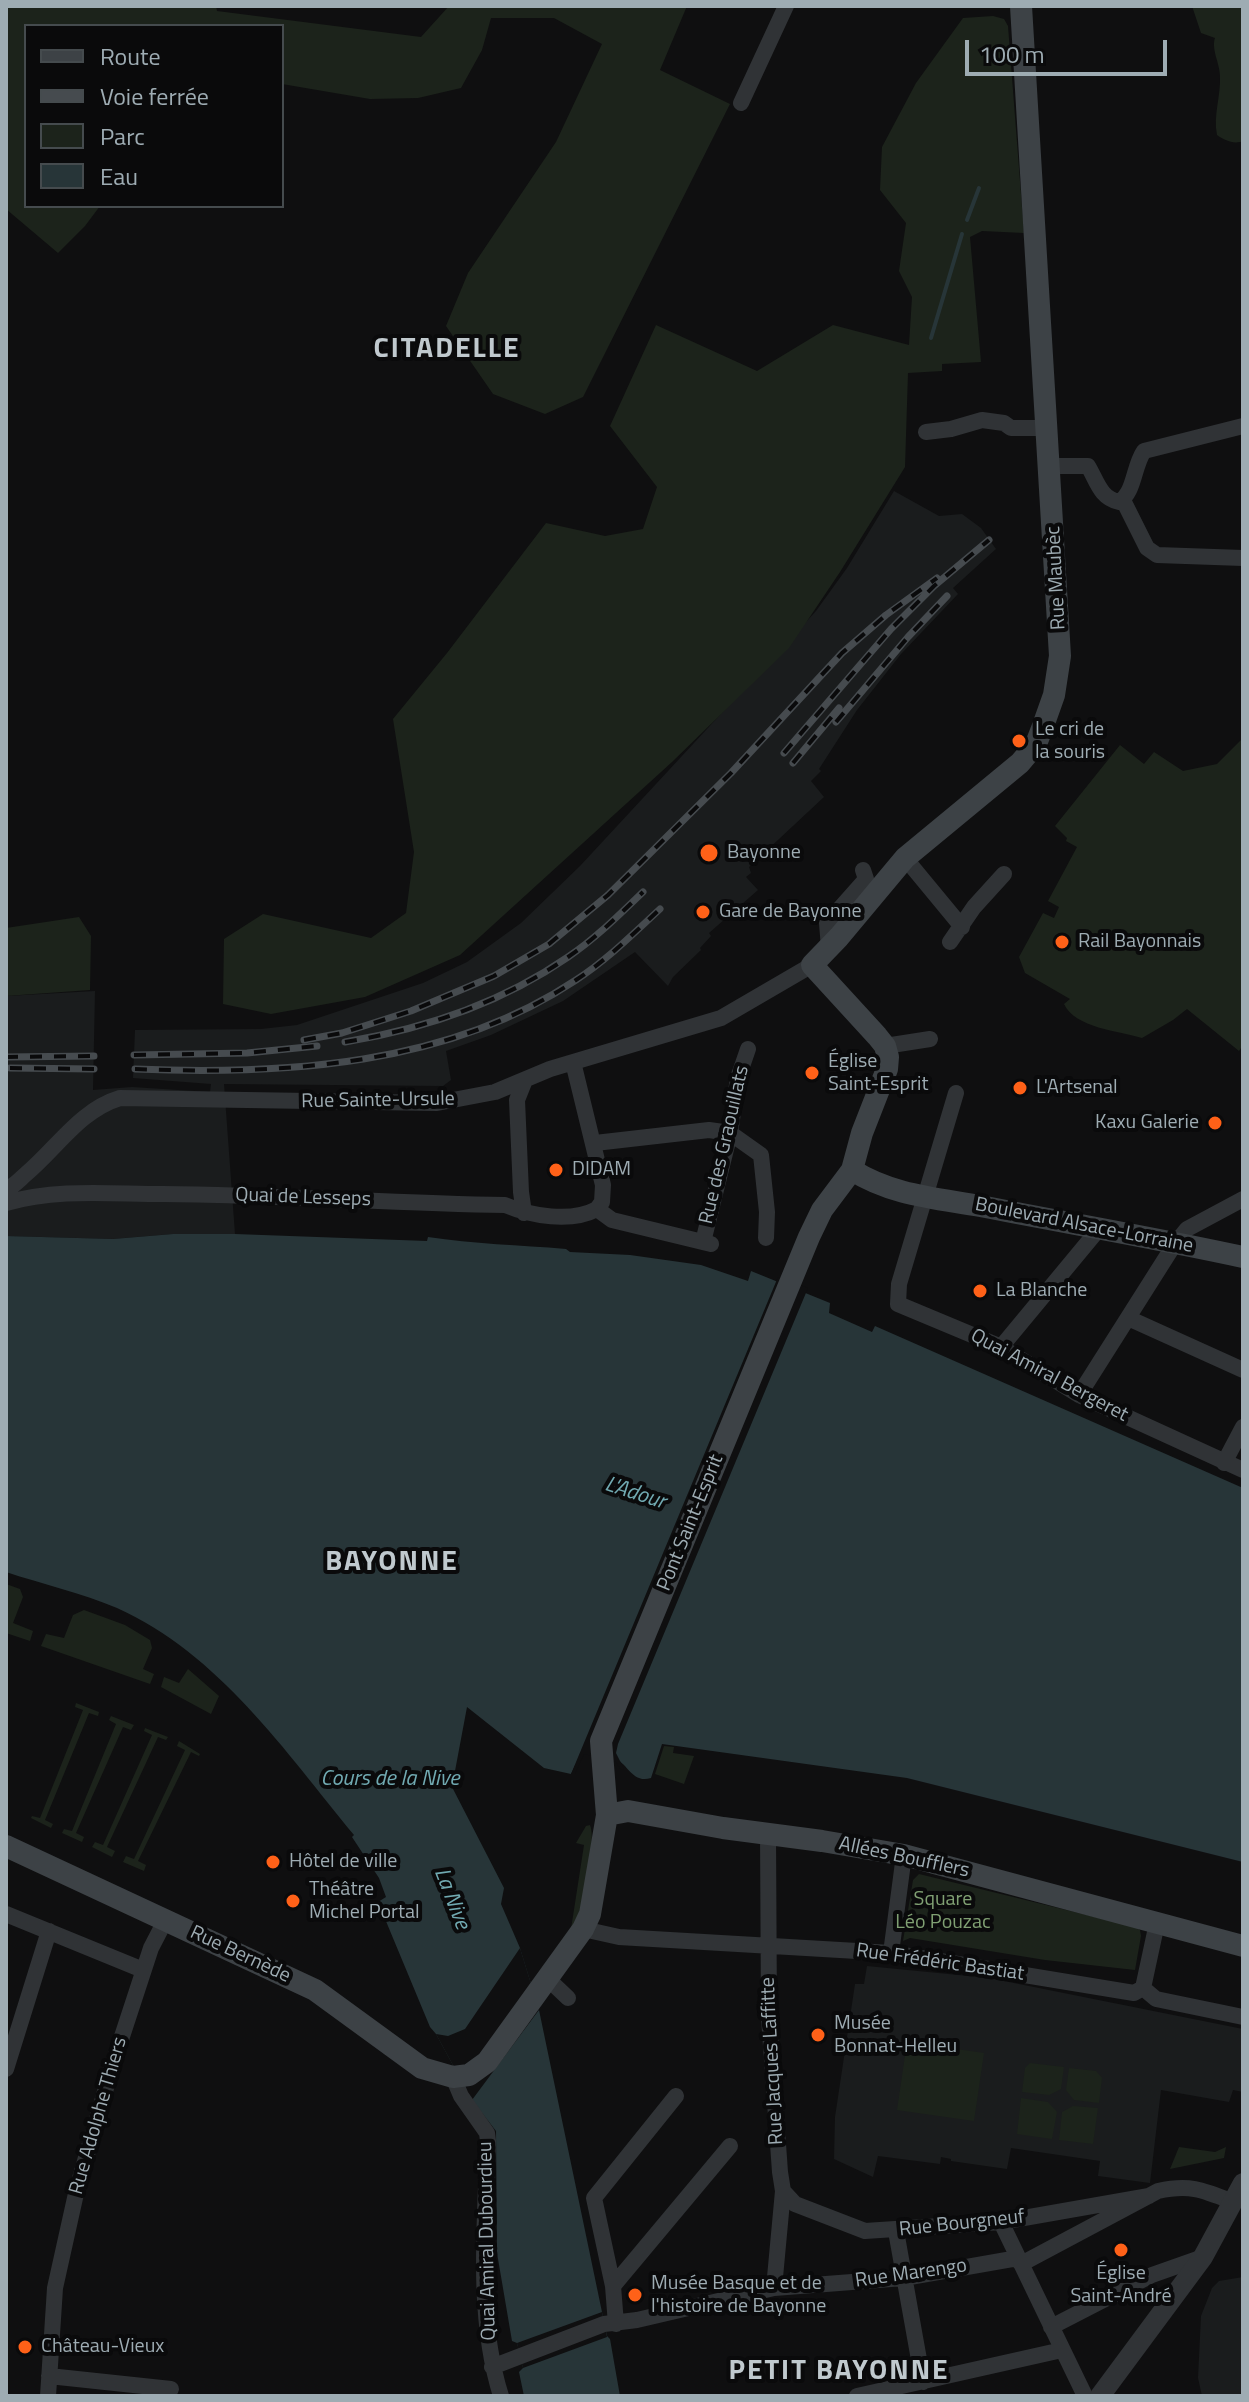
<!DOCTYPE html>
<html>
<head>
<meta charset="utf-8">
<style>
	body { margin:0 }
	#map { position:relative; width:1249px; height:2402px; overflow:hidden; background:#0f0f10; font-family:"Titillium Web",sans-serif }
	canvas { display:block }
	.frame { position:absolute; inset:0; border:8px solid #9eacb3; pointer-events:none }
	.legend { position:absolute; left:24px; top:24px; width:260px; height:184px; box-sizing:border-box; background:#0a0a0b; border:2px solid #454b4e; margin:0; padding:10px 14px; list-style:none; font-size:24px; color:#9eacb3 }
	.legend li { display:flex; align-items:center; gap:16px; height:40px }
	.legend b { width:40px; border:2px solid #454b4e }
	.scale { position:absolute; left:965px; top:40px; width:202px; height:36px; box-sizing:border-box; border:4px solid #9eacb3; border-top:0; padding-left:10px; font-size:24px; line-height:28px; white-space:nowrap; color:#9eacb3; -webkit-text-stroke:6px #0a0a0b; paint-order:stroke }
</style>
</head>
<body>
<div id="map">
<canvas width="1249" height="2402"></canvas>
<div class="frame"></div>
<ul class="legend">
<li><b style="height:10px;background:#3d4246"></b>Route</li>
<li><b style="height:10px;background:#464b4f"></b>Voie ferrée</li>
<li><b style="height:22px;background:#1c231b"></b>Parc</li>
<li><b style="height:22px;background:#273538"></b>Eau</li>
</ul>
<div class="scale">100 m</div>
</div>
<script>
const ctx = document.querySelector('canvas').getContext('2d');
ctx.lineJoin = 'round';
function fill(path, color) {
  ctx.fillStyle = color;
  ctx.fill(path, 'evenodd');
}
function strokePath(path, color, width, dash) {
  ctx.strokeStyle = color;
  ctx.lineWidth = width;
  ctx.lineCap = dash ? 'butt' : 'round';
  ctx.setLineDash(dash || []);
  ctx.stroke(path);
}
function drawText(font, color, halo, rows, align = 'center') {
  ctx.font = font + ' "Titillium Web",sans-serif';
  ctx.lineWidth = 8;
  ctx.setLineDash([]);
  ctx.textBaseline = 'middle';
  ctx.strokeStyle = halo;
  ctx.fillStyle = color;
  for (const [text, x, y, turn = 0] of rows) {
    ctx.save();
    ctx.translate(x, y);
    ctx.rotate((+turn || 0) * Math.PI / 180);
    ctx.textAlign = isNaN(turn) ? turn : align;
    if (halo) ctx.strokeText(text, 0, 0);
    ctx.fillText(text, 0, 0);
    ctx.restore();
  }
}
fill(new Path2D(`
	M894,491L939,516L962,514L981,528L996,549L953,588L958,594L901,654L857,710L819,769L821,771L811,781L824,797L749,867L751,873L746,877L758,890L709,933L711,936L700,948L701,950L673,977L668,986L635,952L563,1001L491,1035L446,1051L451,1080L443,1086L224,1084L235,1234H173L113,1239L6,1236V996L95,991L93,1090L132,1087L210,1092L211,1084L133,1078L135,1030L261,1029L297,1025L423,983L467,962L521,923L580,866L782,648L816,611L847,568Z
	M867,1966L989,1978L1243,2029V2092L1233,2090L1229,2102L1161,2090L1150,2183L1098,2176L1100,2161L1011,2148L1007,2169L951,2161V2159L941,2157L940,2164L878,2156L873,2177L834,2159L835,2117L855,1984H864Z
	M1243,2277V2396H1202L1198,2378L1201,2316L1212,2288L1219,2281Z`), '#1a1c1d');
fill(new Path2D(`
	M6,6H216L217,11L421,37L449,6H687L660,70L730,104L583,397L545,414L493,394L446,326L468,273L556,142L602,44L554,18H491L482,50L461,88L418,98L370,99L282,84V26H26V206H100L85,226L58,253L6,209Z
	M1192,6H1243V141C1234,145 1224,140 1217,135C1213,115 1221,96 1220,76C1220,64 1211,49 1215,38L1201,33Z
	M993,16L1004,19L1008,26L1024,233L982,231L970,237L981,362L942,364V371L908,373L905,467L840,572L789,648L672,762L460,955L365,997L271,1014L223,1004L224,939L263,914L371,938L406,913L414,852L393,719L447,653L546,523L605,536L643,529L657,487L610,426L656,325L757,371L833,325L909,345L912,297L899,271L906,223L880,190L882,147L916,83L963,18Z
	M1243,738V1045L1239,1051L1187,1009L1173,1020L1142,1038C1119,1031 1075,1028 1064,1004L1070,999L1025,973L1019,957L1043,913L1054,918L1059,907L1048,901L1077,847L1066,841L1067,838L1055,826L1120,745L1144,764L1154,752L1183,771L1217,764Z
	M79,917L91,936L90,990L6,996V928Z
	M6,1584L20,1589L23,1597L13,1623L33,1631L30,1641L6,1633Z
	M84,1610L125,1625L150,1640L152,1648L143,1669L154,1674L150,1684L41,1646L46,1634L64,1638L73,1615Z
	M188,1669L219,1696L211,1714L161,1687L164,1677L179,1683Z
	M76,1703L99,1712L98,1716L89,1713L45,1820L53,1824L51,1828L31,1818L32,1816L40,1818L83,1710L75,1707Z
	M111,1716L134,1725L131,1730L123,1727L76,1833L84,1837L82,1842L62,1833L64,1829L72,1831L116,1724L109,1720Z
	M145,1728L168,1737L166,1740L158,1737L107,1847L115,1851L112,1857L92,1847L95,1842L103,1845L152,1735L144,1731Z
	M179,1741L200,1754L199,1756L191,1752L138,1861L146,1865L144,1871L123,1862L126,1856L134,1859L185,1750L177,1746Z
	M664,1746L674,1747L673,1753L694,1756L684,1784L655,1774Z
	M590,1825C596,1838 586,1897 580,1912C578,1918 574,1924 571,1929L584,1845L576,1843L586,1826Z
	M919,1874L1136,1927L1140,1930L1141,1936L1135,1970L1045,1960L910,1938L903,1941L913,1880Z
	M907,2042L984,2053L974,2121L897,2110Z
	M1030,2063L1064,2067L1061,2089L1049,2095L1022,2092L1025,2068Z
	M1069,2068L1096,2071L1102,2078L1099,2103L1074,2100L1066,2090Z
	M1021,2098L1048,2102L1057,2112L1052,2139L1017,2134Z
	M1073,2106L1098,2108L1093,2144L1059,2140L1062,2112Z
	M1179,2147L1215,2152L1226,2147L1224,2158L1170,2169Z`), '#1c231b');
fill(new Path2D(`
	M173,1234H235L427,1241L428,1237C473,1244 520,1245 566,1249L570,1252L630,1255L701,1265L748,1281L751,1271L830,1303L829,1313L872,1332L875,1326L1243,1488V1862L907,1778L662,1744L651,1778C632,1784 628,1763 614,1758C604,1754 593,1752 583,1749L571,1774L544,1768L467,1707L452,1787L504,1888L501,1904L520,1948L539,2010L607,2336L610,2339L620,2396H524L519,2372L523,2368L517,2343L512,2341L497,2253L496,2131L472,2100L436,2034L430,2027L378,1902L386,1897L379,1878L352,1837L354,1835C285,1751 219,1654 117,1608C82,1593 42,1584 6,1572V1236L113,1239Z`), '#273538');
fill(new Path2D(`
	M778,1277L808,1288L618,1744L616,1753L624,1769L621,1770L616,1762L584,1754L575,1774H571Z
	M520,1948L539,2010L472,2100L436,2034L448,2036L465,2029Z
	M602,2312L607,2337L523,2368L517,2343Z`), '#0f0f10');
strokePath(new Path2D(`
	M967,220L979,188
	M931,338L962,234`), '#273538', 4);
strokePath(new Path2D(`
	M741,103L786,6
	M926,432L951,429L982,420L1004,423L1011,428H1045
	M1050,466H1088C1097,481 1100,498 1119,502C1135,492 1133,467 1144,451L1243,426
	M1123,500L1147,548L1157,555L1243,558
	M905,858L962,927
	M950,942L974,907L1004,874
	M829,948L827,923L866,879L863,870
	M885,1046L930,1039
	M573,1062L603,1185L602,1202L597,1209
	M956,1093L899,1284L898,1304L1001,1347L1079,1395L1243,1470
	M595,1143L709,1130L730,1133L761,1155L767,1212L766,1238
	M6,1189C15,1186 19,1180 26,1174C57,1148 80,1110 120,1098L437,1103L495,1092L550,1069L721,1018L812,965
	M6,1203C57,1188 111,1194 163,1194C277,1195 391,1203 505,1205C531,1216 571,1223 597,1209
	M597,1209L612,1220L711,1244
	M524,1213L521,1192L517,1100L525,1080
	M703,1242L730,1133L738,1078L748,1049
	M1128,1318L1243,1370
	M1001,1347L1098,1230
	M1079,1395L1174,1245L1187,1229L1243,1199
	M1224,1463L1243,1427
	M768,1833L769,2018L780,2172L783,2191L774,2288
	M6,1914L143,1970
	M583,1929L619,1937L891,1953L1134,1993L1143,1988
	M891,1953L904,1855
	M548,1979L568,1998
	M1143,1988L1156,1999L1243,2017
	M1143,1988L1157,1923
	M6,2069L49,1931
	M453,2077L461,2096L487,2133L488,2141C485,2223 476,2317 501,2396
	M783,2191L795,2204L865,2231L1001,2222L1149,2196
	M1001,2222L1085,2396
	M896,2231L923,2382
	M1021,2264L1158,2191C1190,2184 1203,2190 1233,2202
	M613,2286L730,2146
	M616,2324L613,2286L594,2198L676,2096
	M1051,2327L1152,2275L1203,2257
	M492,2367L604,2324L637,2320L774,2288L904,2278L1018,2258
	M49,2376L171,2389
	M48,2396L55,2288L77,2189L112,2067L151,1948L165,1921
	M857,2396L1062,2350`), '#303336', 16);
strokePath(new Path2D(`
	M1100,2396L1203,2257L1243,2183`), '#303336', 20);
strokePath(new Path2D(`
	M852,1170C891,1195 935,1198 980,1206C1067,1223 1156,1238 1243,1257
	M607,1815L628,1811L723,1828L822,1841L904,1855L1243,1946
	M6,1846L315,1990L422,2068L453,2077L469,2075L487,2062L583,1929L590,1914L607,1815L601,1741L809,1237L822,1210L852,1170L862,1133L887,1069L888,1057L885,1046L877,1036L812,965L839,937L905,858L1020,763L1036,744L1043,726L1054,695L1060,656L1021,6`), '#3d4246', 22);
const rail = new Path2D(`
	M836,722L908,637L947,596
	M784,753L891,629L934,586L989,540
	M793,763L839,708
	M304,1040L342,1033L411,1011L494,976L549,944L608,895L731,773L842,653L886,615L937,578
	M345,1042C424,1029 503,1002 568,957C595,939 619,915 643,892
	M134,1055L247,1053L317,1046
	M6,1057L94,1056
	M10,1068L94,1069
	M135,1069C285,1075 447,1066 576,980C607,960 633,934 660,909`);
strokePath(rail, '#464b4f', 7);
strokePath(rail, '#0a0a0b', 4, [12]);
for (const [x, y, r, color] of [
	[1019,741,8,"#ff6118"],
	[709,853,10,"#ff6118"],
	[703,912,8,"#ff6118"],
	[1062,942,8,"#ff6118"],
	[812,1073,8,"#ff6118"],
	[1020,1088,8,"#ff6118"],
	[1215,1123,8,"#ff6118"],
	[556,1170,8,"#ff6118"],
	[980,1291,8,"#ff6118"],
	[273,1862,8,"#ff6118"],
	[293,1901,8,"#ff6118"],
	[818,2035,8,"#ff6118"],
	[1121,2250,8,"#ff6118"],
	[635,2295,8,"#ff6118"],
	[25,2347,8,"#ff6118"]
]) {
  const dot = new Path2D();
  dot.arc(x, y, r, 0, 2 * Math.PI);
  ctx.fillStyle = color;
  ctx.fill(dot);
  strokePath(dot, '#0a0a0b', 3);
}
drawText('20px', '#9eacb3', '#0a0a0b', [
	["Rue Maubèc",1057,578,-93],
	["Rue Sainte-Ursule",378,1101,-1],
	["Rue des Graouillats",725,1145,-77],
	["Quai de Lesseps",303,1198,2],
	["Boulevard Alsace-Lorraine",1084,1226,11],
	["Quai Amiral Bergeret",1049,1376,28],
	["Pont Saint-Esprit",691,1523,-68],
	["Allées Boufflers",904,1858,12],
	["Rue Bernède",240,1955,25],
	["Rue Frédéric Bastiat",940,1963,8],
	["Rue Jacques Laffitte",773,2061,-93],
	["Rue Adolphe Thiers",99,2116,-74],
	["Rue Bourgneuf",962,2224,-6],
	["Quai Amiral Dubourdieu",488,2241,-91],
	["Rue Marengo",911,2274,-8]
]);
drawText('20px', '#9eacb3', '#0a0a0b', [
	["Le cri de",1035,730],
	["la souris",1035,753],
	["Bayonne",727,853],
	["Gare de Bayonne",719,912],
	["Rail Bayonnais",1078,942],
	["Église",828,1062],
	["Saint-Esprit",828,1085],
	["L'Artsenal",1036,1088],
	["Kaxu Galerie",1199,1123,"right"],
	["DIDAM",572,1170],
	["La Blanche",996,1291],
	["Hôtel de ville",289,1862],
	["Théâtre",309,1890],
	["Michel Portal",309,1913],
	["Musée",834,2024],
	["Bonnat-Helleu",834,2047],
	["Église",1121,2274,"center"],
	["Saint-André",1121,2297,"center"],
	["Musée Basque et de",651,2284],
	["l'histoire de Bayonne",651,2307],
	["Château-Vieux",41,2347]
], 'left');
drawText('20px', '#80a073', '#0a0a0b', [
	["Square",943,1900],
	["Léo Pouzac",943,1923]
]);
drawText('italic 22px', '#71aab2', '#0a0a0b', [
	["L'Adour",635,1494,18],
	["Cours de la Nive",390,1780],
	["La Nive",451,1899,69]
]);
ctx.letterSpacing = '2px';
drawText('bold 28px', '#c0c9ce', '#0a0a0b', [
	["CITADELLE",447,350],
	["BAYONNE",392,1563],
	["PETIT BAYONNE",839,2372]
]);
ctx.letterSpacing = '0px';
</script>
</body>
</html>
